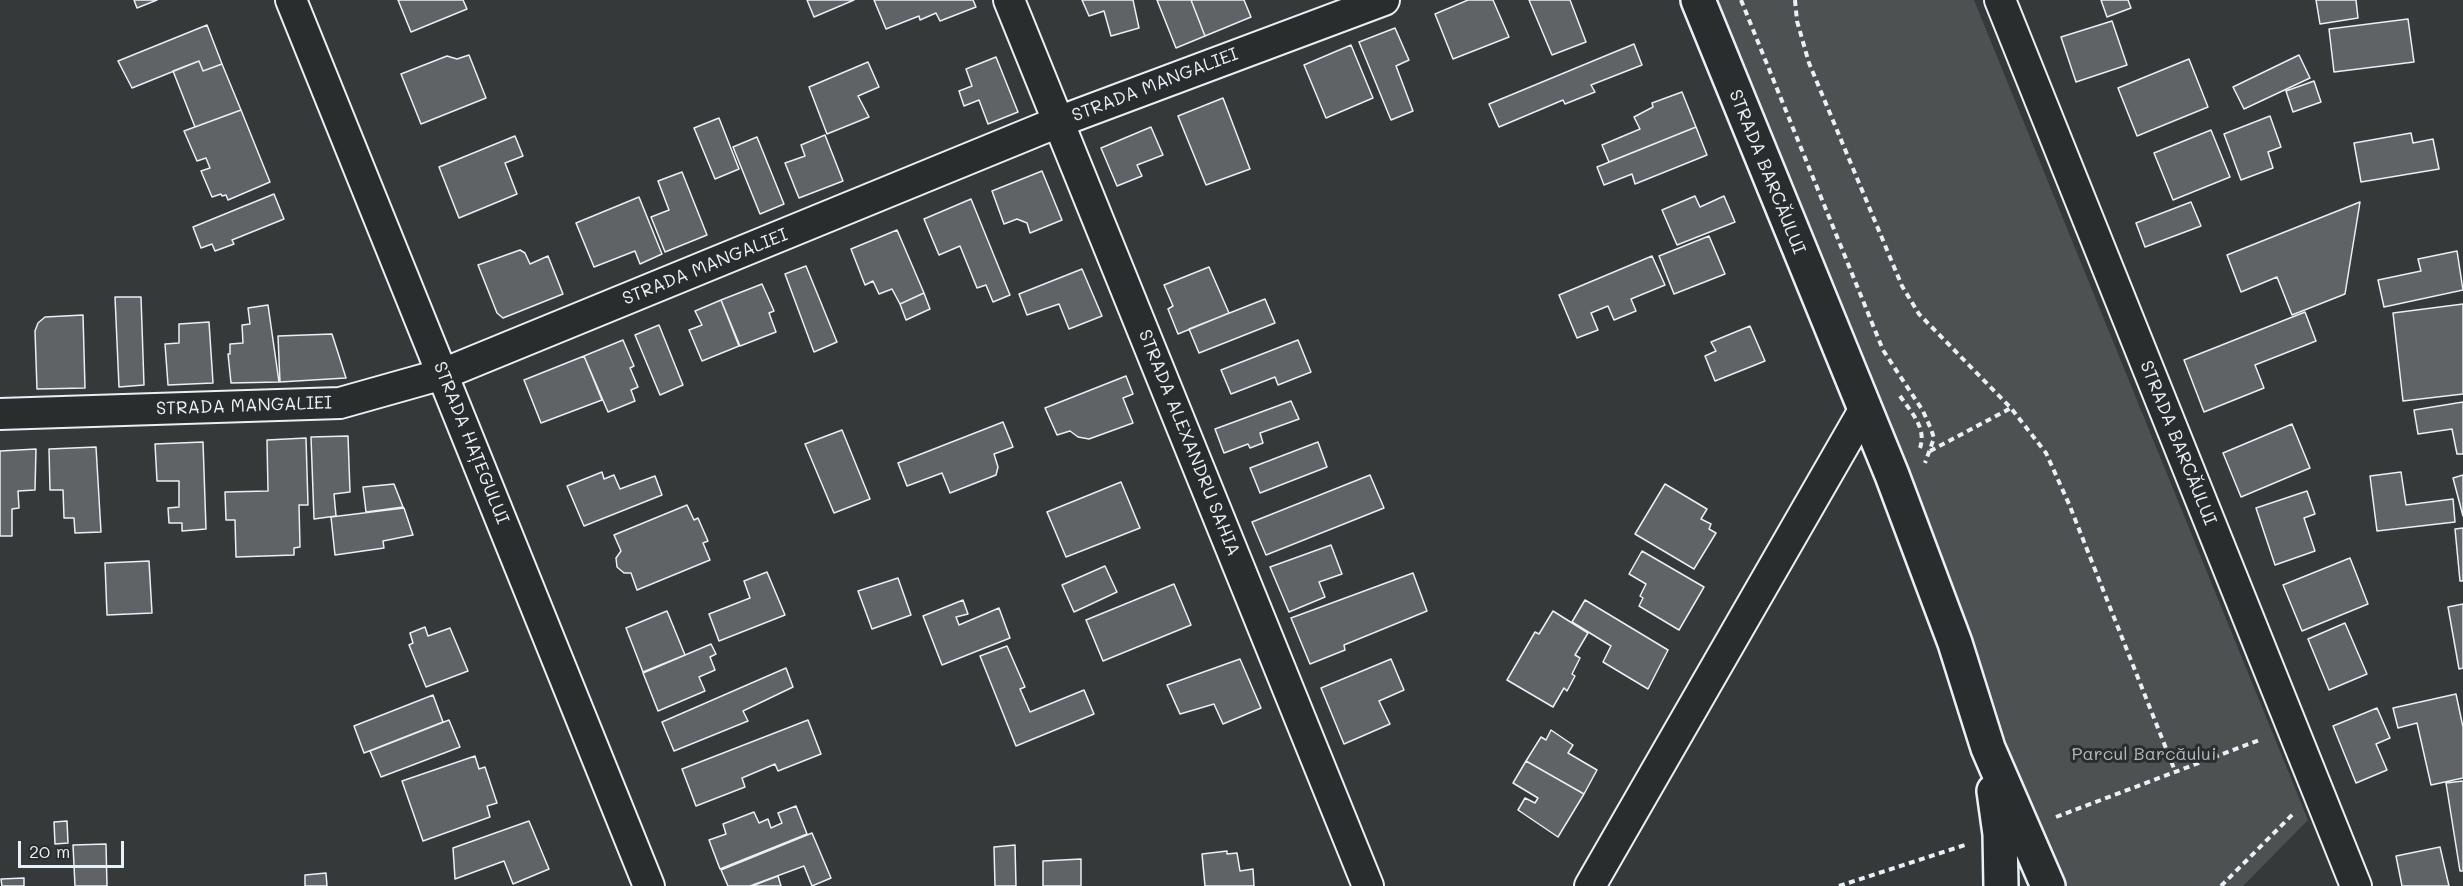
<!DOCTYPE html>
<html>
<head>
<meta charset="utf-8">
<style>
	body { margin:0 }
	#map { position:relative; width:2463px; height:886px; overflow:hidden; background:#35393a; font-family:Mali,sans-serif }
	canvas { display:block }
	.scale { position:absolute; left:18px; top:841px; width:106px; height:27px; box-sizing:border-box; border:3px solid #e8f1f8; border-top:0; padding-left:8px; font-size:18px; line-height:21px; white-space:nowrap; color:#e8f1f8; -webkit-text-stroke:4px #2a2d2e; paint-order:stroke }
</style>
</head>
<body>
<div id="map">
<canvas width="2463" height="886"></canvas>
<div class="scale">20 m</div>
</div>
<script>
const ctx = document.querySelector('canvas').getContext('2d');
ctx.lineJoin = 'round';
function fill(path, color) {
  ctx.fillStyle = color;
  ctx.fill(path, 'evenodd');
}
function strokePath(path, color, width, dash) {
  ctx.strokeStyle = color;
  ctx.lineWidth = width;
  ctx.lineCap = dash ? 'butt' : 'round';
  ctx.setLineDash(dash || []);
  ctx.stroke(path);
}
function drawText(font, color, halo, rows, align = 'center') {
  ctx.font = font + ' Mali,sans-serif';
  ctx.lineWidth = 6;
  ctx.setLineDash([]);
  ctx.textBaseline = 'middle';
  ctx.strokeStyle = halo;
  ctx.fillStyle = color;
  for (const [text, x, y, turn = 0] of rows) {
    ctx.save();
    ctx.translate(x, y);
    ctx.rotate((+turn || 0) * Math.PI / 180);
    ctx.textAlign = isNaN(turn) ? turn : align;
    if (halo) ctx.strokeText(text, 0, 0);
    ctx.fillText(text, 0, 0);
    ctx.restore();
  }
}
fill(new Path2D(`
	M1718,0H1974L2308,820L2243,886H2058C2023,807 2003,724 1974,643C1897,426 1804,213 1718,0Z`), '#4d5152');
const building = new Path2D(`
	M134,0H157L137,8Z
	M398,0H463L467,9L411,32Z
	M807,0H854L814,17Z
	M874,0H973L976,7L940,21L936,13L920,20L919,16L886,29Z
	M1082,0H1133L1139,28L1111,36L1104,11L1089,16Z
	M1157,0H1191L1205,36L1176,48Z
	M1191,0H1244L1251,17L1205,36Z
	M1468,0H1493L1509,37L1453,59L1435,14Z
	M1529,0H1570L1586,42L1552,55Z
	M2101,0H2128L2131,8L2107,17Z
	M2316,0H2356L2358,18L2320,24Z
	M2408,19L2414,62L2334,72L2329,29Z
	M2112,21L2127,65L2076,82L2061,37Z
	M207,25L222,64L203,71L199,61L132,88L118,61Z
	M1395,28L1409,60L1396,66L1413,111L1391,120L1359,42Z
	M1634,44L1642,65L1591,85L1595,92L1565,104L1563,100L1499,127L1489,104Z
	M1351,45L1373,98L1326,118L1304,65Z
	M469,55L486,98L421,124L401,74L447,56L457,59Z
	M2299,55L2310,78L2244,109L2233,87Z
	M996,57L1018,112L988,124L979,100L964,106L959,91L972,86L966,69Z
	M2189,59L2208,107L2137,136L2118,88Z
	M199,61L203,71L222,64L241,110L195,127L173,71Z
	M868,62L879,87L858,96L869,117L827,134L809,87Z
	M2314,81L2321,102L2293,112L2286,91Z
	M1682,92L1696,127L1609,162L1602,145L1640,129L1634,117L1653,107L1652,103Z
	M1223,98L1250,169L1206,185L1178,116Z
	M241,110L270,182L228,200L226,195L222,196L221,194L212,197L201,171L210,168L206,158L197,161L184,131Z
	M2270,116L2281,147L2268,152L2273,168L2241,180L2224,134Z
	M719,118L739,169L715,179L694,128Z
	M1151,127L1163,155L1137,165L1142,176L1117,186L1101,148Z
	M1696,127L1707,155L1635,184L1632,174L1604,185L1597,167Z
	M2211,130L2230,177L2173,200L2154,153Z
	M2411,133L2413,143L2433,139L2439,169L2361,182L2354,143Z
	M825,135L843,181L799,198L785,163L805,156L801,145Z
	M515,136L523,156L505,163L517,194L459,218L439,167Z
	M757,137L784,204L760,214L733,147Z
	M1042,171L1062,220L1030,233L1027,223L1017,219L1004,224L992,191Z
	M682,172L707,235L665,252L651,217L669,210L658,181Z
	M274,194L284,219L232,240L234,244L215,251L212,244L201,248L193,227Z
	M1695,196L1700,207L1724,196L1735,222L1677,245L1662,210Z
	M639,197L662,254L640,264L635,251L594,267L576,223Z
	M971,199L1010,295L993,302L986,285L977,288L960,246L939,255L924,219Z
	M2191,202L2201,226L2145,247L2136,223Z
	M2360,202L2345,294L2292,315L2277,277L2241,292L2227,255Z
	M897,230L924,293L900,304L892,289L879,294L873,281L865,285L851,249Z
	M1709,236L1725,274L1674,294L1659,256Z
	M520,250L525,253L530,264L548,256L563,294L503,318L497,313L478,265Z
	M2457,251L2463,290L2384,307L2378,280L2421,271L2418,259Z
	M1652,256L1665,285L1631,299L1636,311L1614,320L1608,306L1591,313L1598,330L1577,338L1559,295Z
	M806,266L837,342L814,352L785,274Z
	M1209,267L1229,313L1178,334L1168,309L1173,306L1164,285Z
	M1082,269L1102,316L1069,329L1059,304L1027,315L1019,294Z
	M762,284L774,311L769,313L776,332L740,346L721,300Z
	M924,293L930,309L906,320L900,304Z
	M115,297H141L144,385L119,387Z
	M1265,299L1275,323L1199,353L1189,329Z
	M721,300L739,346L702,361L689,330L702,325L695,311Z
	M2463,304V394L2403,401L2393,313Z
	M268,305L279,382L231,383L228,354H230V344L243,343L242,325L250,324L248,308Z
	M2305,312L2316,341L2255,365L2264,388L2204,412L2184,360Z
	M83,315L85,388L37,389L35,331L38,323L45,317Z
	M209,322L213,383L168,385L165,344L179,343V324Z
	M659,325L683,385L660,395L635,335Z
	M1750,326L1765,361L1715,381L1705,356L1716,351L1711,342Z
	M332,334L346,378L280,382L278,336Z
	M623,340L634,366L630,368L638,387L631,390L635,401L608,412L584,356Z
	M1298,340L1311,372L1278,385L1275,377L1231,394L1221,370Z
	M584,356L602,400L541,423L524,380Z
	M1126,376L1133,394L1123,398L1133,423L1089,439L1078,437L1070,431L1057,435L1045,408Z
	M1291,401L1299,419L1260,433L1263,443L1250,448L1248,444L1224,453L1215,429Z
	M2463,402V454H2457L2452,429L2418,434L2414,410Z
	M1003,422L1013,447L994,454L998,467L996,475L950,493L942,473L907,486L898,463Z
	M2292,424L2310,468L2241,497L2223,453Z
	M842,430L870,499L834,513L805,444Z
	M348,436L350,492L334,494L336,516L314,519L311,437Z
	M306,438L308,505H299L300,547L294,548V555L236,557L235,520H226L225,492L268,491L267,440Z
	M203,442L206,529L182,531V523H169L168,508L179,507V481H157L155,444Z
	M1318,442L1327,467L1260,493L1250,468Z
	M96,447L101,532L75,533L74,518H64L63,490H50L49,449Z
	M36,449L35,490L18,491L19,508L12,509V536H0V451Z
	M602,472L604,479L614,475L620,489L655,476L662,495L584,526L567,486Z
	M2401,472L2406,505L2453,499L2455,522L2377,531L2370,476Z
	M1370,475L1384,508L1266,555L1252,522Z
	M2463,475V516L2453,478Z
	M1121,482L1140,528L1066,557L1047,512Z
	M394,484L403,507L366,512L363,487Z
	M1665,484L1707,509L1701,519L1711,524L1709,529L1716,533L1694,569L1635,534Z
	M2307,491L2315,514L2304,518L2315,551L2275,565L2256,508Z
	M687,505L694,520L698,518L708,541L703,543L710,560L637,590L631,573H624L617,567L616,558L621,551L614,535Z
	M404,508L413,535L383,541L384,548L335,555L331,517Z
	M2463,528V581H2460L2455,529Z
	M1331,545L1342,574L1319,582L1325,597L1289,612L1270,567Z
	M1642,551L1704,587L1679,630L1639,606L1643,598L1640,596L1646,584L1629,574Z
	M2350,558L2368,604L2302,631L2283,585Z
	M149,561L152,613L107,615L105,563Z
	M1105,566L1117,592L1074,612L1062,585Z
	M767,572L785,615L719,641L709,614L750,598L744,581Z
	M1413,573L1427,611L1344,645L1345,650L1310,664L1291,618Z
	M898,578L911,615L872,629L858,591Z
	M1174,584L1191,625L1103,661L1086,620Z
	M963,600L968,614L956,617L959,625L999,608L1010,638L942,665L923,616Z
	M1585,600L1668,650L1648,689L1603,662L1611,646L1572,622Z
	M2463,604V668L2459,669L2448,607Z
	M667,611L685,655L643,672L626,628Z
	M1553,611L1588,633L1575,655L1580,658L1572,674L1575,676L1567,691L1564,688L1553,707L1507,680L1535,632L1539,634Z
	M2345,623L2367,674L2329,690L2308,639Z
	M425,627L428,636L450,628L468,671L426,687L409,645L413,643L410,633Z
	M711,644L716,654L710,657L715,670L699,677L705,691L658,711L643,673Z
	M1007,646L1025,687L1020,689L1030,712L1084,690L1094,714L1016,746L980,656Z
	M1240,659L1261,708L1223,724L1214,704L1180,714L1167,685Z
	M1391,659L1404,690L1379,701L1390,724L1344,744L1321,688Z
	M786,668L793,687L743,711L748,721L674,751L662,722Z
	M2456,694L2463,727V778L2431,785L2417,723L2398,728L2393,708Z
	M433,695L443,722L364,753L354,726Z
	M2377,708L2390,738L2376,744L2387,770L2356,783L2333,726Z
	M449,720L460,747L381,777L370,751Z
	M808,720L821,754L778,771L775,764L742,778L745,787L696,806L682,769Z
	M1551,730L1573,745L1568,753L1597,770L1584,794L1526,761L1541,737L1546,740Z
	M475,756L479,769L485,767L497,803L487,806L490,817L423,841L402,781Z
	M1526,761L1584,794L1558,837L1518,810L1525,798L1535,803L1538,798L1513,783Z
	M2463,781V871H2460L2446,783Z
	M796,806L807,834L720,869L709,840L726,834L723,824L754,812L759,823L768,819L771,828L782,823L778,813Z
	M67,821L68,843L55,844L54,822Z
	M529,821L549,869L513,884L504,861L455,879L453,848Z
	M812,833L831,878L812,886L804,866L750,886H728L721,870Z
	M106,844L107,886H75L73,845Z
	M1015,845L1016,886H995L994,847Z
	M2440,847L2449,886H2402L2396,856Z
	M1227,851V854L1237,853L1240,871L1253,869L1254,886H1205L1202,854Z
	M1081,859V886H1043V861Z
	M326,873L327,886H305V875Z
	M778,876L781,886H752Z
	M24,878V886H2L1,879Z`);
fill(building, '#5f6365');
strokePath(building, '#e8f1f8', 1.5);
const street = new Path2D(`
	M291,0L649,886
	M1009,0L1368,886
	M2000,0L2356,886
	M0,414L340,403L443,374L1058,122L1384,0
	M1590,886L1864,410`);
const secondary = new Path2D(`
	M1698,0L1892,475L1955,643L1988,748L2048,886
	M1994,791L2000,834L2001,886`);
strokePath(street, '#e8f1f8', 34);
strokePath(secondary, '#e8f1f8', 38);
strokePath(new Path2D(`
	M1741,0L1883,350L1923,411L1931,429L1934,438L1925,463
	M1795,0L1797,21L1809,63L1902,286L1919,314L2011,408L2046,453L2069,504L2175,771
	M1900,396C1911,412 1927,428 1920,448
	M1930,451L2011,408
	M2056,817L2262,739
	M1839,886L1965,845
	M2221,886L2293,814`), '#e8f1f8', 4, [6, 4.5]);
strokePath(street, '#2a2d2e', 30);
strokePath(secondary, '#2a2d2e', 33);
drawText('18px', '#e8f1f8', '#2a2d2e', [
	["STRADA MANGALIEI",1155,85,-21],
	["STRADA BARCĂULUI",1767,172,68],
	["STRADA MANGALIEI",705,267,-22],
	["STRADA MANGALIEI",244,406,-2],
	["STRADA HAȚEGULUI",471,443,68],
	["STRADA ALEXANDRU SAHIA",1189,443,68],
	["STRADA BARCĂULUI",2178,443,68]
]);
drawText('18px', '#b2b9be', '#2a2d2e', [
	["Parcul Barcăului",2144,754]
]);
</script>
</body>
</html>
